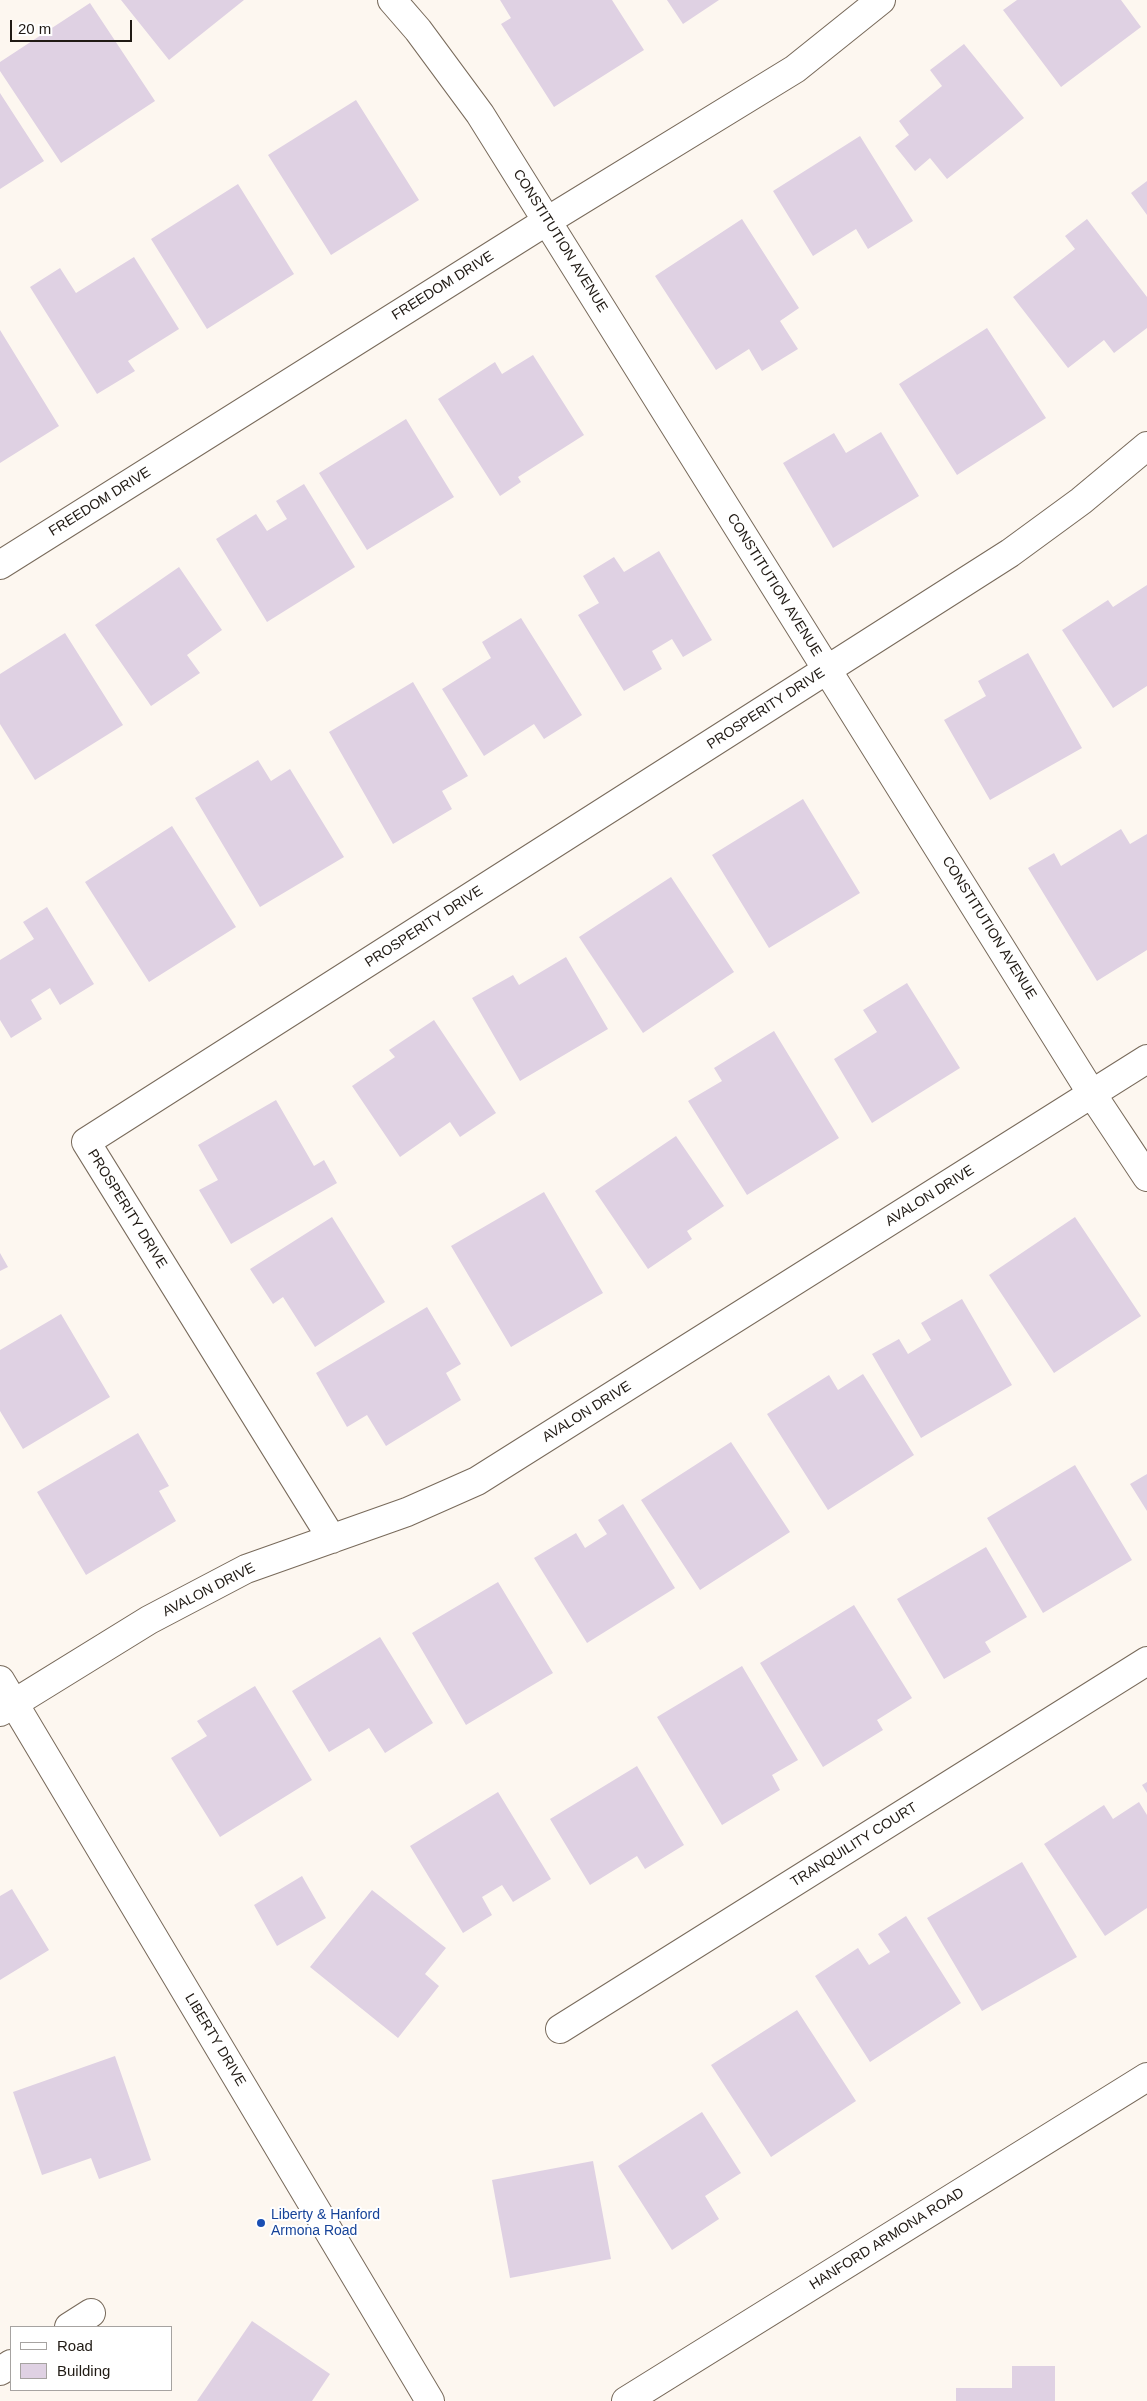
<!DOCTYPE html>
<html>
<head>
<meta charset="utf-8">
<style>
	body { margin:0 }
	#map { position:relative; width:1147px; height:2401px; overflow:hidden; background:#fdf7f0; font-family:Arial,sans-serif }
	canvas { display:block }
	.legend { position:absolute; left:10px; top:2326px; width:162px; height:65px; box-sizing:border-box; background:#fff; border:1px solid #a6a3a1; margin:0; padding:6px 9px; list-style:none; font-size:15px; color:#201a14 }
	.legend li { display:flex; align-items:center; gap:10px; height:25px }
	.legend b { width:25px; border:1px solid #a6a3a1 }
	.scale { position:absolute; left:10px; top:20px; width:122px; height:22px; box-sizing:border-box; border:2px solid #201a14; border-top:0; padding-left:6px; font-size:15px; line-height:18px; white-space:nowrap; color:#201a14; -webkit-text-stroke:4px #fff; paint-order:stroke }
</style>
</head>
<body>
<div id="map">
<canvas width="1147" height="2401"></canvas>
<ul class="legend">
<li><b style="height:6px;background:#fff"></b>Road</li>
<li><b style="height:14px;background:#dfd1e3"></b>Building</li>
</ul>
<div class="scale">20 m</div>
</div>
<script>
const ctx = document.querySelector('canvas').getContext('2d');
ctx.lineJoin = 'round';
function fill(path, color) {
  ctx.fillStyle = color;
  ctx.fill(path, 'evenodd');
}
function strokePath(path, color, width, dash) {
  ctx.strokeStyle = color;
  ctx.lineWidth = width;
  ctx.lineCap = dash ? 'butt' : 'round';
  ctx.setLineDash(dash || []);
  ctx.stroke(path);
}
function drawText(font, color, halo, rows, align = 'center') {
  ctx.font = font + ' Arial,sans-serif';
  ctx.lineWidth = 4;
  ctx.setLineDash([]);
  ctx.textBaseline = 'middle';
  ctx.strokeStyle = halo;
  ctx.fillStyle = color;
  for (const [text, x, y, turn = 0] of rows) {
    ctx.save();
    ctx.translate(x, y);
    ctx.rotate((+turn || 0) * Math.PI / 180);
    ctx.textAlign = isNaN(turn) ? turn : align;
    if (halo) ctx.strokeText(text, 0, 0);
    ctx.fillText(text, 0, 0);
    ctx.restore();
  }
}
fill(new Path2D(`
	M121,0H244L169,60Z
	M500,0H612L644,50L554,107L501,24L511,18Z
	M667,0H719L683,24Z
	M1017,0H1121L1141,27L1061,87L1003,10Z
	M90,3L155,101L61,163L0,71V62Z
	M964,44L1024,118L947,179L930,158L915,171L895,146L909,135L899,121L942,86L930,70Z
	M0,93L44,161L0,189Z
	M356,100L419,200L331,255L268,155Z
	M860,136L913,221L868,249L856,229L813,256L773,191Z
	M1147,181V215L1131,193Z
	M238,184L294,274L207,329L151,239Z
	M742,219L799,308L780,321L798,349L762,371L749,349L716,370L655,276Z
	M1087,219L1147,297V328L1114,353L1104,340L1068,368L1013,297L1075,249L1065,236Z
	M134,257L179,329L128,361L135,371L97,394L30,287L60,268L76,293Z
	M987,328L1046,418L957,475L899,384Z
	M0,330L59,426L0,463Z
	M533,355L584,435L518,477L521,482L500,496L438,399L495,362L502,374Z
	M406,419L454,497L367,550L319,473Z
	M881,432L919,496L833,548L783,463L834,433L846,453Z
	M304,484L355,567L267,622L216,539L256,514L267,531L287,519L276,501Z
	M659,551L712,640L683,657L672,639L652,651L662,669L624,691L578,615L599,603L583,576L614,557L624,572Z
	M179,567L222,630L187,655L200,673L151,706L95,625Z
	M1147,585V686L1113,708L1062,630L1108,600L1113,607Z
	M521,618L582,715L544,739L534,724L484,756L442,689L491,658L482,642Z
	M65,633L123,725L35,780L0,724V674Z
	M1028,653L1082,748L990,800L944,720L986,696L978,681Z
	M413,682L468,776L442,791L452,809L393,844L329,732Z
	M258,760L271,781L290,769L344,857L260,907L195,798Z
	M803,799L860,893L769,948L712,855Z
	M172,826L236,927L149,982L85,882Z
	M1121,829L1130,844L1147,834V950L1097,981L1028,868L1054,853L1061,866Z
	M671,877L734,972L643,1033L579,937Z
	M47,907L94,984L60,1005L50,988L31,1000L42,1019L11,1038L0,1020V960L34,939L23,922Z
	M566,957L608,1029L520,1081L472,998L513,975L519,985Z
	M907,983L960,1068L872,1123L834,1059L877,1032L863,1010Z
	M434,1020L496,1113L460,1137L450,1122L400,1157L352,1086L395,1057L389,1050Z
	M774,1031L839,1138L747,1195L688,1101L722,1081L714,1068Z
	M276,1100L314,1166L324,1160L337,1183L231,1244L199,1190L218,1180L198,1145Z
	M676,1136L724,1206L687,1231L692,1239L648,1269L595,1191Z
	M544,1192L603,1293L511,1347L451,1246Z
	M332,1217L385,1302L315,1347L283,1297L273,1304L250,1269Z
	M1075,1217L1141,1316L1054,1373L989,1275Z
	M0,1253L8,1267L0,1271Z
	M962,1299L1012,1385L921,1438L872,1354L899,1339L908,1354L931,1340L921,1323Z
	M427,1307L461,1364L446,1373L461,1400L386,1446L367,1415L347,1427L316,1373Z
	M61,1314L110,1397L23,1449L0,1411V1350Z
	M863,1374L914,1455L828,1510L767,1414L829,1375L838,1390Z
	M138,1433L169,1486L159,1491L176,1521L86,1575L37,1492Z
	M731,1442L790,1532L700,1590L641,1500Z
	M1075,1465L1132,1560L1043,1613L987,1518Z
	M1147,1474V1511L1130,1484Z
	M623,1504L675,1588L587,1643L534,1558L576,1533L585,1548L607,1534L598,1520Z
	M986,1547L1027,1617L985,1642L991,1652L944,1679L897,1599Z
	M498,1582L553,1673L466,1725L412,1633Z
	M854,1605L912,1698L877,1720L883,1730L823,1767L760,1663Z
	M380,1637L433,1723L385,1753L369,1728L329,1752L292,1691Z
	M742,1666L798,1760L772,1775L780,1790L722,1825L657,1717Z
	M255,1686L312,1780L220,1837L171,1758L207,1736L197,1721Z
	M637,1766L684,1845L645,1869L637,1856L590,1885L550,1819Z
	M1147,1782V1793L1142,1785Z
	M498,1792L551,1879L513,1902L502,1885L482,1897L492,1915L463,1933L410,1846Z
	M1139,1802L1147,1815V1908L1105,1936L1044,1844L1104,1805L1113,1819Z
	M1022,1862L1077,1957L982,2011L927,1918Z
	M302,1876L326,1918L277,1946L254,1905Z
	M12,1889L49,1950L0,1980V1896Z
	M372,1890L446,1948L425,1974L439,1986L398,2038L310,1967Z
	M906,1916L961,2003L870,2062L815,1976L858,1948L869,1965L890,1952L878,1934Z
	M797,2010L856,2101L771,2157L711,2065Z
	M115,2056L151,2160L99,2179L91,2158L42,2175L13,2092Z
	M702,2112L741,2173L705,2196L719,2219L672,2250L618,2166Z
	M593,2161L611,2259L510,2278L492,2180Z
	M252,2321L330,2374L312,2401H197Z
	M1012,2366H1055V2401H956V2388H1012Z`), '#dfd1e3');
const street = new Path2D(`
	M392,0L418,30L480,114L1092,1094L1147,1177
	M0,565L547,221L795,69L881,0
	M332,1539L86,1142L1010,553L1081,501L1147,446
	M0,1712L149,1620L246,1569L407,1512L477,1481L1147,1059
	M560,2029L1147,1661
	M69,2327L91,2313
	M0,2371L11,2364`);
const secondary = new Path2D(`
	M0,1680L430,2401
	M626,2401L1147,2077`);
strokePath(street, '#786a5b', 30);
strokePath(secondary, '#786a5b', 30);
strokePath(street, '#fff', 28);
strokePath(secondary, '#fff', 28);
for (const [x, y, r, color] of [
	[261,2223,5,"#1a4fb4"]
]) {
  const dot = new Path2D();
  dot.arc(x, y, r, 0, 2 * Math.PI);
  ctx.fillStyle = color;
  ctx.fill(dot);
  strokePath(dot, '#fff', 2);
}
drawText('14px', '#201a14', '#fff', [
	["CONSTITUTION AVENUE",560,241,58],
	["FREEDOM DRIVE",443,286,-32],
	["FREEDOM DRIVE",100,502,-32],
	["CONSTITUTION AVENUE",774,585,58],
	["PROSPERITY DRIVE",766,709,-33],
	["PROSPERITY DRIVE",424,927,-33],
	["CONSTITUTION AVENUE",989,928,58],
	["AVALON DRIVE",930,1196,-32],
	["PROSPERITY DRIVE",127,1209,58],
	["AVALON DRIVE",587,1412,-32],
	["AVALON DRIVE",209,1590,-27],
	["TRANQUILITY COURT",854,1845,-32],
	["LIBERTY DRIVE",215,2040,59],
	["HANFORD ARMONA ROAD",887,2239,-32]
]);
drawText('14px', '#164399', '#fff', [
	["Liberty & Hanford",271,2215],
	["Armona Road",271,2231]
], 'left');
</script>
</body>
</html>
